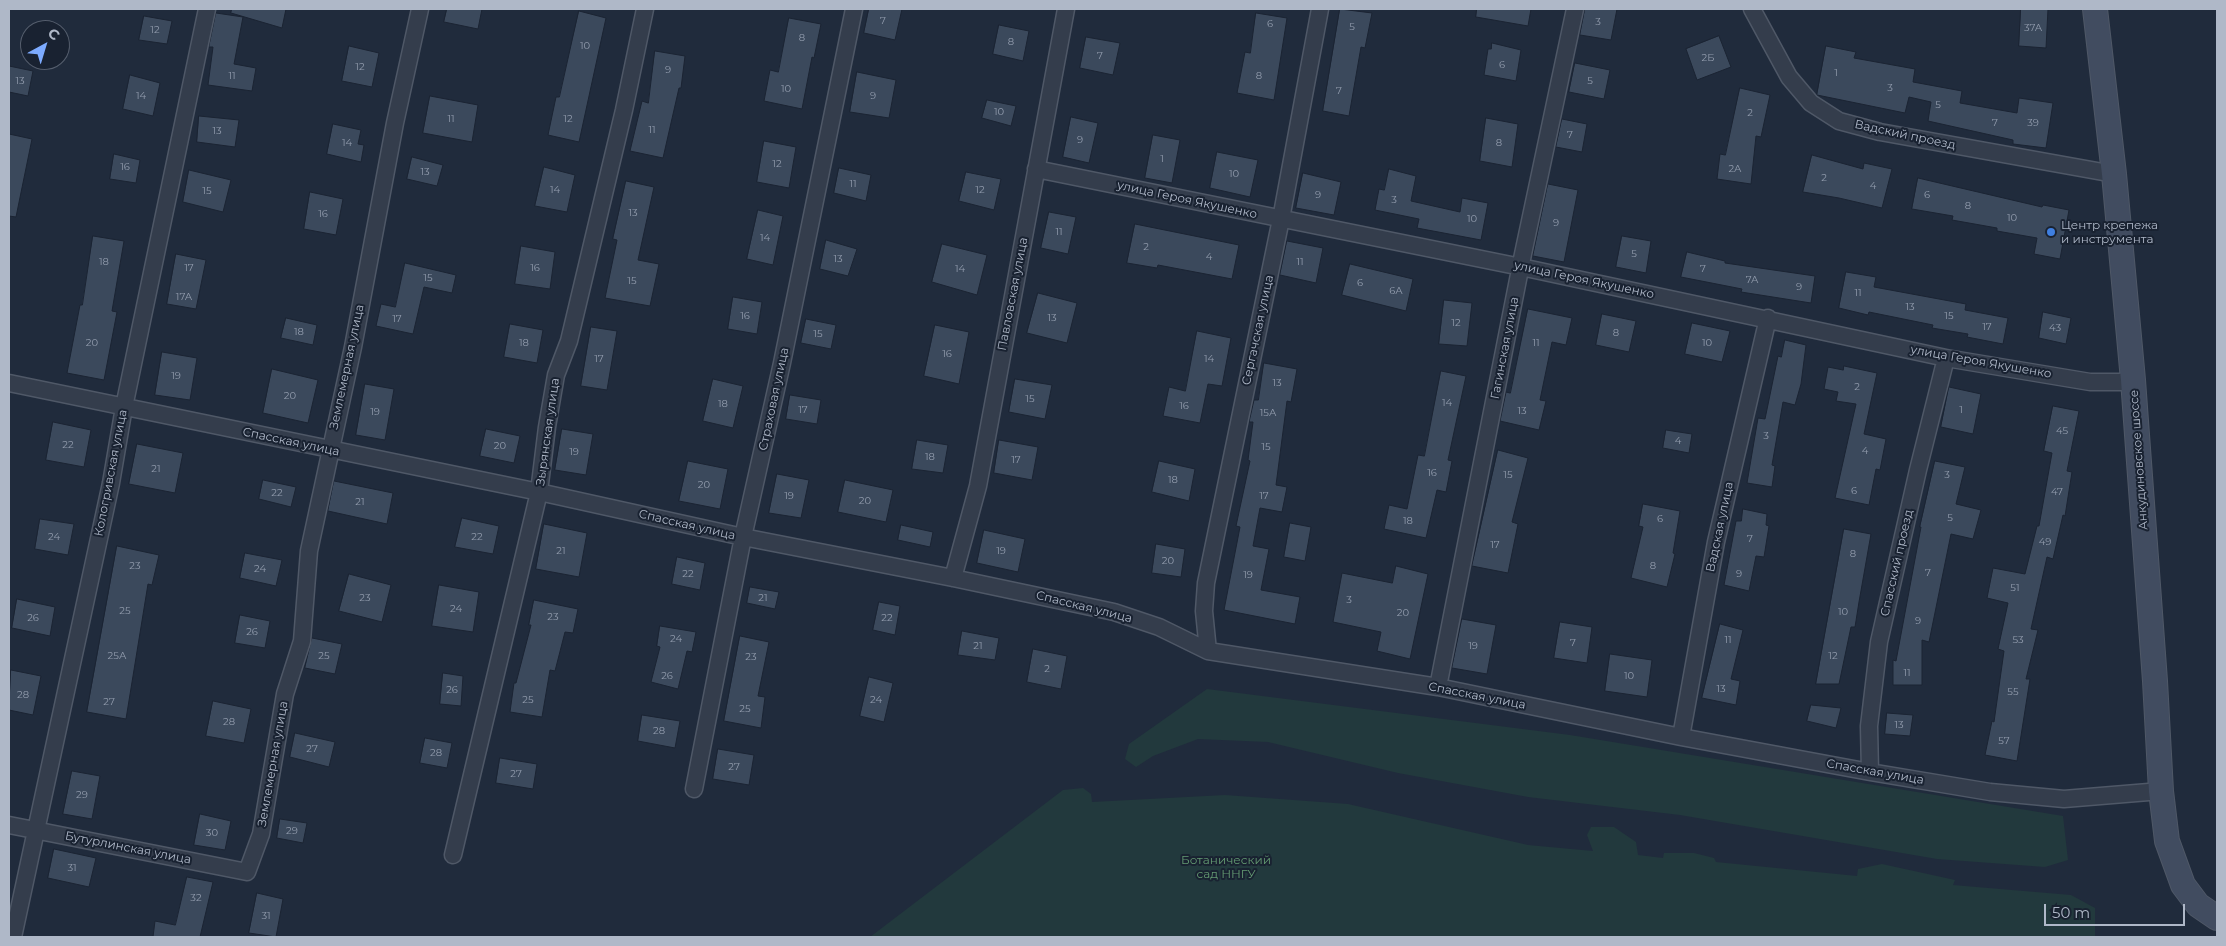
<!DOCTYPE html>
<html>
<head>
<meta charset="utf-8">
<style>
	body { margin:0 }
	#map { position:relative; width:2226px; height:946px; overflow:hidden; background:#202b3c; font-family:Montserrat,sans-serif }
	canvas { display:block }
	.frame { position:absolute; inset:0; border:10px solid #afb8c8; pointer-events:none }
	.north { position:absolute; left:20px; top:20px; width:50px; height:50px; box-sizing:border-box; background:#192231; border:1px solid #555e6d; border-radius:50%; rotate:39deg; font-size:14px; font-weight:700; line-height:20px; text-align:center; color:#afb8c8 }
	.north::after { content:''; display:block; margin:auto; width:18px; height:22px; background:#7dabff; clip-path:polygon(50% 0,100% 100%,50% 72%,0 100%) }
	.scale { position:absolute; left:2044px; top:904px; width:141px; height:22px; box-sizing:border-box; border:2px solid #afb8c8; border-top:0; padding-left:6px; font-size:15px; line-height:18px; white-space:nowrap; color:#afb8c8; -webkit-text-stroke:4px #192231; paint-order:stroke }
</style>
</head>
<body>
<div id="map">
<canvas width="2226" height="946"></canvas>
<div class="frame"></div>
<div class="north">С</div>
<div class="scale">50 m</div>
</div>
<script>
const ctx = document.querySelector('canvas').getContext('2d');
ctx.lineJoin = 'round';
function fill(path, color) {
  ctx.fillStyle = color;
  ctx.fill(path, 'evenodd');
}
function strokePath(path, color, width, dash) {
  ctx.strokeStyle = color;
  ctx.lineWidth = width;
  ctx.lineCap = dash ? 'butt' : 'round';
  ctx.setLineDash(dash || []);
  ctx.stroke(path);
}
function drawText(font, color, halo, rows, align = 'center') {
  ctx.font = font + ' Montserrat,sans-serif';
  ctx.lineWidth = 4;
  ctx.setLineDash([]);
  ctx.textBaseline = 'middle';
  ctx.strokeStyle = halo;
  ctx.fillStyle = color;
  for (const [text, x, y, turn = 0] of rows) {
    ctx.save();
    ctx.translate(x, y);
    ctx.rotate((+turn || 0) * Math.PI / 180);
    ctx.textAlign = isNaN(turn) ? turn : align;
    if (halo) ctx.strokeText(text, 0, 0);
    ctx.fillText(text, 0, 0);
    ctx.restore();
  }
}
fill(new Path2D(`
	M1207,689L1570,735L2063,816L2068,860L2045,867L1937,859L1680,815L1528,797L1398,773L1268,742L1198,739L1153,756L1136,767L1125,759L1129,744Z
	M1083,788L1091,794L1092,802L1225,795L1348,804L1528,845L1593,851L1587,835L1591,827H1614L1636,842L1638,855L1663,858L1664,853H1694L1714,858L1716,862L1857,876L1858,869L1882,864L1955,880L1953,885L2071,895L2095,908V937H870L1063,790Z`), '#22393d');
const building = new Path2D(`
	M232,9H286L282,28L231,13Z
	M447,9H482L478,29L444,22Z
	M869,9H902L895,40L864,33Z
	M1340,9L1372,13L1365,48L1361,47L1349,116L1323,111Z
	M1477,9H1531L1528,26L1476,17Z
	M1585,9H1617L1611,40L1580,35Z
	M2021,9H2048L2046,48L2019,46Z
	M579,11L606,18L579,142L548,135L556,97H559Z
	M216,13L243,17L234,64L256,68L252,91L208,85L213,47H209Z
	M1256,13L1287,18L1274,100L1237,93L1245,52L1250,53Z
	M144,16L172,21L167,44L139,40Z
	M789,18L821,24L814,58L812,57L802,109L764,101L770,70L778,72Z
	M999,25L1029,31L1023,61L993,54Z
	M1719,36L1731,67L1697,80L1686,49Z
	M1086,37L1120,43L1113,75L1080,68Z
	M1492,43L1521,50L1516,81L1484,75L1488,49H1491Z
	M349,46L379,53L372,87L342,81Z
	M1826,46L1856,52L1854,58L1915,69L1913,82L1962,91L1960,103L2017,113L2019,98L2053,103L2046,148L2013,144V140L1928,121L1931,102L1909,97L1905,113L1817,95Z
	M655,51L685,56L681,88H679L663,158L630,151L642,101L648,103Z
	M1575,63L1610,70L1604,99L1569,92Z
	M9,66L33,71L28,96L9,92Z
	M857,72L896,80L889,118L850,112Z
	M130,75L160,83L153,116L123,109Z
	M1740,88L1770,95L1761,137L1756,136L1751,184L1717,179L1720,154L1725,155Z
	M430,96L478,105L472,142L423,133Z
	M987,100L1016,106L1011,126L982,118Z
	M199,116L239,120L235,147L197,142Z
	M1071,117L1098,123L1089,163L1063,157Z
	M1486,118L1518,124L1512,167L1480,161Z
	M1562,119L1587,124L1582,152L1556,147Z
	M333,124L361,130L358,144L364,145L361,162L327,154Z
	M9,134L32,139L16,217L9,216Z
	M1153,135L1180,140L1172,183L1145,178Z
	M764,141L796,147L789,188L757,182Z
	M1217,152L1258,160L1250,197L1210,188Z
	M114,154L140,160L136,183L110,179Z
	M1812,155L1863,169L1864,163L1892,169L1882,208L1839,198L1803,192Z
	M412,157L443,165L437,186L407,179Z
	M544,167L575,175L567,212L535,206Z
	M839,168L871,175L866,201L834,193Z
	M1389,169L1416,176L1411,201L1460,212L1462,198L1488,203L1481,240L1417,228L1419,219L1375,210L1379,189L1384,190Z
	M189,170L231,180L223,212L183,202Z
	M966,172L1001,179L994,210L959,201Z
	M1303,173L1341,182L1334,215L1296,208Z
	M1918,178L2042,207L2043,205L2069,210L2060,259L2034,254L2037,238L1997,231V228L1952,220L1953,216L1912,209Z
	M626,181L654,187L638,260L659,264L650,306L605,298L617,240L613,239Z
	M1548,184L1578,190L1564,262L1533,256Z
	M310,192L343,199L336,235L304,229Z
	M758,210L783,216L773,265L747,259Z
	M1049,212L1076,217L1068,254L1041,248Z
	M1135,224L1239,245L1232,279L1158,265L1157,268L1127,263Z
	M93,236L124,241L112,311L117,312L104,380L67,373L80,305H82Z
	M1622,236L1651,241L1646,273L1616,267Z
	M826,240L857,249L848,276L820,269Z
	M1287,241L1323,248L1316,283L1280,275Z
	M942,244L987,255L977,295L932,282Z
	M521,246L555,252L550,289L515,284Z
	M1687,252L1725,261V263L1815,276L1811,303L1741,292L1742,289L1681,277Z
	M176,254L206,260L196,309L167,304Z
	M405,263L456,275L452,293L424,287L413,334L376,326L381,304L395,307Z
	M1350,264L1413,279L1406,311L1342,295Z
	M1846,272L1876,277L1874,287L1966,304L1965,310L2008,318L2003,344L1967,337L1968,334L1932,328L1933,325L1869,312L1868,315L1839,308Z
	M1038,293L1077,303L1067,343L1027,333Z
	M733,297L762,302L757,334L728,329Z
	M1444,300L1472,303L1467,346L1439,344Z
	M1528,309L1572,318L1566,345L1552,342L1540,400L1546,401L1539,430L1500,421L1506,392L1510,393Z
	M2043,312L2071,318L2066,344L2039,338Z
	M1602,314L1636,321L1629,352L1596,345Z
	M286,318L317,325L313,345L281,338Z
	M806,319L836,325L831,349L801,343Z
	M1692,323L1730,331L1722,362L1685,354Z
	M510,324L543,330L537,363L504,357Z
	M935,325L969,332L959,384L924,376Z
	M591,327L617,331L607,390L581,386Z
	M1197,331L1231,338L1222,386L1208,384L1200,423L1163,416L1169,387L1185,391Z
	M1785,340L1806,345L1801,384L1795,405L1783,402L1772,465L1775,466L1772,487L1747,483L1758,418L1765,419L1778,356L1781,357Z
	M162,352L197,358L190,400L155,395Z
	M1264,363L1297,369L1291,402L1287,401L1276,485L1287,487L1282,512L1260,508L1253,546L1269,549L1261,590L1300,597L1295,624L1224,610L1240,527L1236,526L1250,461L1248,460L1253,422H1249L1254,400H1258Z
	M1844,366L1877,373L1864,434L1886,439L1880,470L1876,469L1869,505L1835,498L1856,404L1836,401L1838,392L1824,389L1828,367L1843,370Z
	M272,369L318,380L308,423L263,413Z
	M1441,371L1466,376L1448,460L1452,461L1446,492L1437,490L1426,538L1384,529L1389,505L1407,509L1418,455L1424,456Z
	M713,379L743,386L733,428L703,421Z
	M1015,379L1052,385L1045,419L1009,412Z
	M365,384L394,389L385,440L356,435Z
	M1949,387L1981,394L1973,434L1941,427Z
	M790,395L821,400L817,424L786,419Z
	M2053,406L2079,411L2067,471L2072,472L2065,516L2063,515L2053,559L2047,557L2031,629L2038,630L2026,679H2030L2017,761L1985,755L1992,721L1994,722L2004,651L1998,649L2008,603L1987,598L1993,568L2025,574L2037,526H2039L2052,453L2044,451Z
	M53,422L91,430L84,467L46,460Z
	M486,429L520,436L514,463L480,456Z
	M562,429L593,434L586,475L555,470Z
	M1666,430L1692,434L1689,453L1663,448Z
	M917,440L948,445L943,473L912,469Z
	M999,440L1038,447L1032,480L994,473Z
	M137,444L183,453L175,493L129,484Z
	M1498,450L1528,458L1512,522L1518,524L1508,573L1472,566Z
	M688,461L728,469L720,509L679,501Z
	M1159,461L1195,469L1189,501L1152,492Z
	M1935,461L1965,467L1956,504L1981,510L1973,539L1951,534L1929,642L1922,640V685H1893V660L1896,661L1921,527H1920Z
	M777,474L809,480L801,518L769,513Z
	M263,480L296,487L291,507L259,499Z
	M845,480L893,490L886,522L838,512Z
	M334,481L393,493L387,524L328,511Z
	M1643,504L1680,511L1673,553L1675,554L1667,587L1631,578L1643,527L1639,526Z
	M1743,509L1767,514L1766,525L1769,526L1764,557L1756,556L1749,591L1724,585L1736,521H1741Z
	M462,518L499,526L493,554L455,547Z
	M40,519L74,524L68,555L35,549Z
	M1290,523L1311,527L1305,561L1284,557Z
	M544,524L587,533L579,577L536,569Z
	M901,525L933,532L930,547L898,540Z
	M1844,529L1871,534L1859,602L1855,627H1851L1839,684H1816Z
	M984,530L1025,539L1018,572L977,563Z
	M1156,544L1185,549L1181,577L1152,573Z
	M117,546L159,555L152,585L148,584L126,719L87,712Z
	M245,553L282,560L276,586L240,578Z
	M677,557L705,563L700,590L672,584Z
	M1396,566L1428,574L1410,659L1377,651L1381,632L1333,622L1342,573L1392,583Z
	M349,574L391,585L382,622L339,611Z
	M439,585L479,592L473,632L432,626Z
	M750,587L779,592L775,609L747,603Z
	M17,599L55,607L50,636L12,628Z
	M534,600L578,609L573,633L565,632L555,671L550,670L542,717L510,712L514,683H516L531,625H529Z
	M879,602L900,606L895,635L873,630Z
	M240,615L270,621L265,648L235,643Z
	M1462,619L1496,625L1487,674L1452,668Z
	M1560,622L1592,627L1587,663L1554,658Z
	M1720,624L1743,630L1731,679L1740,681L1736,705L1702,698Z
	M660,626L696,632L692,652L687,651L678,689L651,682L660,647L657,646Z
	M962,631L999,638L995,660L958,655Z
	M740,636L769,642L758,696L765,697L761,728L724,721Z
	M312,638L342,644L335,674L305,668Z
	M1033,649L1067,656L1061,689L1027,682Z
	M1610,654L1652,660L1647,697L1605,691Z
	M11,670L41,676L33,715L9,710Z
	M443,673L463,676L461,706L440,704Z
	M869,677L893,683L884,722L860,716Z
	M213,701L251,709L244,743L206,736Z
	M1811,705L1841,708L1836,728L1807,721Z
	M1887,713L1913,715L1910,736L1885,734Z
	M642,715L680,721L675,748L638,741Z
	M295,733L335,742L329,767L290,757Z
	M425,738L452,743L447,768L420,763Z
	M718,749L754,755L749,785L713,779Z
	M500,758L537,764L533,789L496,783Z
	M72,771L100,776L92,819L63,814Z
	M200,814L231,821L225,850L194,845Z
	M280,819L307,823L303,843L277,838Z
	M54,849L96,858L89,887L48,878Z
	M187,877L213,882L200,937H153L155,921L175,925Z
	M257,893L283,899L276,937L249,933Z`);
fill(building, '#3b495c');
strokePath(building, '#1b2433', 1);
const minor = new Path2D(`
	M1752,9L1789,77L1811,103L1839,121L1880,132L2114,174
	M1036,169L1521,267L1946,358L2090,382H2120L2133,380
	M9,383L539,492L743,537L953,578L1114,612L1159,627L1208,651L1438,687L1681,737L1870,772L1990,792L2064,799L2161,791
	M953,578L978,486L1066,9
	M1208,651L1204,611L1206,583L1281,219L1320,9
	M1438,687L1523,254L1575,9
	M1681,737L1716,542L1768,318
	M1870,772L1869,726L1879,642L1918,470L1946,358
	M694,789L743,537L782,363L854,9
	M9,825L247,872L261,834L285,694L302,641L309,551L353,347L395,123L420,9
	M453,855L539,492L547,427L556,375L569,341L624,110L645,9
	M13,937L111,483L124,407L207,9`);
const secondary = new Path2D(`
	M2095,9L2114,174L2133,380L2155,681L2161,791L2167,841L2183,885L2198,905L2217,918`);
strokePath(minor, '#4f5867', 19);
strokePath(secondary, '#4f5867', 26);
strokePath(minor, '#343d4c', 16);
strokePath(secondary, '#414c60', 24);
for (const [x, y, r, color] of [
	[2051,232,5,"#3f7fe0"]
]) {
  const dot = new Path2D();
  dot.arc(x, y, r, 0, 2 * Math.PI);
  ctx.fillStyle = color;
  ctx.fill(dot);
  strokePath(dot, '#192231', 2);
}
drawText('10px', '#929cad', null, [
	["7",883,21],
	["3",1598,22],
	["6",1270,24],
	["5",1352,27],
	["37А",2033,28],
	["12",155,30],
	["8",802,38],
	["8",1011,42],
	["10",585,46],
	["7",1100,56],
	["2Б",1708,58],
	["6",1502,65],
	["12",360,67],
	["9",668,70],
	["1",1836,73],
	["11",232,76],
	["8",1259,76],
	["13",20,81],
	["5",1590,81],
	["3",1890,88],
	["10",786,89],
	["7",1339,91],
	["14",141,96],
	["9",873,96],
	["5",1938,105],
	["10",999,112],
	["2",1750,113],
	["11",451,119],
	["12",568,119],
	["7",1995,123],
	["39",2033,123],
	["11",652,130],
	["13",217,131],
	["7",1570,135],
	["9",1080,140],
	["14",347,143],
	["8",1499,143],
	["1",1162,159],
	["12",777,164],
	["16",125,167],
	["2А",1735,169],
	["13",425,172],
	["10",1234,174],
	["2",1824,178],
	["11",853,184],
	["4",1873,186],
	["14",555,190],
	["12",980,190],
	["15",207,191],
	["9",1318,195],
	["6",1927,195],
	["3",1394,200],
	["8",1968,206],
	["13",633,213],
	["16",323,214],
	["10",2012,218],
	["10",1472,219],
	["9",1556,223],
	["11",1059,232],
	["14",765,238],
	["2",1146,247],
	["5",1634,254],
	["4",1209,257],
	["13",838,259],
	["18",104,262],
	["11",1300,262],
	["17",189,268],
	["16",535,268],
	["14",960,269],
	["7",1703,269],
	["15",428,278],
	["7А",1752,280],
	["15",632,281],
	["6",1360,283],
	["9",1799,287],
	["6А",1396,291],
	["11",1858,293],
	["17А",184,297],
	["13",1910,307],
	["16",745,316],
	["15",1949,316],
	["13",1052,318],
	["17",397,319],
	["12",1456,323],
	["17",1987,327],
	["43",2055,328],
	["18",299,332],
	["8",1616,333],
	["15",818,334],
	["20",92,343],
	["18",524,343],
	["11",1536,343],
	["10",1707,343],
	["16",947,354],
	["17",599,359],
	["14",1209,359],
	["19",176,376],
	["13",1277,383],
	["2",1857,387],
	["20",290,396],
	["15",1030,399],
	["14",1447,403],
	["18",723,404],
	["16",1184,406],
	["17",803,410],
	["1",1961,410],
	["13",1522,411],
	["19",375,412],
	["15А",1268,413],
	["45",2062,431],
	["3",1766,436],
	["4",1678,441],
	["22",68,445],
	["20",500,446],
	["15",1266,447],
	["4",1865,451],
	["19",574,452],
	["18",930,457],
	["17",1016,460],
	["21",156,469],
	["16",1432,473],
	["15",1508,475],
	["3",1947,475],
	["18",1173,480],
	["20",704,485],
	["6",1854,491],
	["47",2057,492],
	["22",277,493],
	["19",789,496],
	["17",1264,496],
	["20",865,501],
	["21",360,502],
	["5",1950,518],
	["6",1660,519],
	["18",1408,521],
	["24",54,537],
	["22",477,537],
	["7",1750,539],
	["49",2045,542],
	["17",1495,545],
	["21",561,551],
	["19",1001,551],
	["8",1853,554],
	["20",1168,561],
	["23",135,566],
	["8",1653,566],
	["24",260,569],
	["7",1928,573],
	["22",688,574],
	["9",1739,574],
	["19",1248,575],
	["51",2015,588],
	["23",365,598],
	["21",763,598],
	["3",1349,600],
	["24",456,609],
	["25",125,611],
	["10",1843,612],
	["20",1403,613],
	["23",553,617],
	["26",33,618],
	["22",887,618],
	["9",1918,621],
	["26",252,632],
	["24",676,639],
	["11",1728,640],
	["53",2018,640],
	["7",1573,643],
	["21",978,646],
	["19",1473,646],
	["25А",117,656],
	["25",324,656],
	["12",1833,656],
	["23",751,657],
	["2",1047,669],
	["11",1907,673],
	["26",667,676],
	["10",1629,676],
	["13",1721,689],
	["26",452,690],
	["55",2013,692],
	["28",23,695],
	["25",528,700],
	["24",876,700],
	["27",109,702],
	["25",745,709],
	["28",229,722],
	["13",1899,725],
	["28",659,731],
	["57",2004,741],
	["27",312,749],
	["28",436,753],
	["27",734,767],
	["27",516,774],
	["29",82,795],
	["29",292,831],
	["30",212,833],
	["31",72,868],
	["32",196,898],
	["31",266,916]
]);
drawText('12px', '#afb8c8', '#192231', [
	["Вадский проезд",1905,135,12],
	["улица Героя Якушенко",1187,200,12],
	["улица Героя Якушенко",1584,280,12],
	["Павловская улица",1013,294,-79],
	["Сергачская улица",1258,330,-78],
	["Гагинская улица",1505,348,-79],
	["улица Героя Якушенко",1981,362,10],
	["Землемерная улица",347,367,-78],
	["Страховая улица",774,399,-78],
	["Зырянская улица",548,432,-82],
	["Спасская улица",291,442,12],
	["Анкудиновское шоссе",2139,460,-94],
	["Кологривская улица",111,473,-79],
	["Спасская улица",687,525,13],
	["Вадская улица",1720,527,-78],
	["Спасский проезд",1897,563,-77],
	["Спасская улица",1084,607,14],
	["Спасская улица",1477,696,11],
	["Землемерная улица",273,764,-80],
	["Спасская улица",1875,772,10],
	["Бутурлинская улица",128,848,11]
]);
drawText('12px', '#afb8c8', '#192231', [
	["Центр крепежа",2061,225],
	["и инструмента",2061,239]
], 'left');
drawText('12px', '#649b72', '#192231', [
	["Ботанический",1226,860],
	["сад ННГУ",1226,874]
]);
</script>
</body>
</html>
